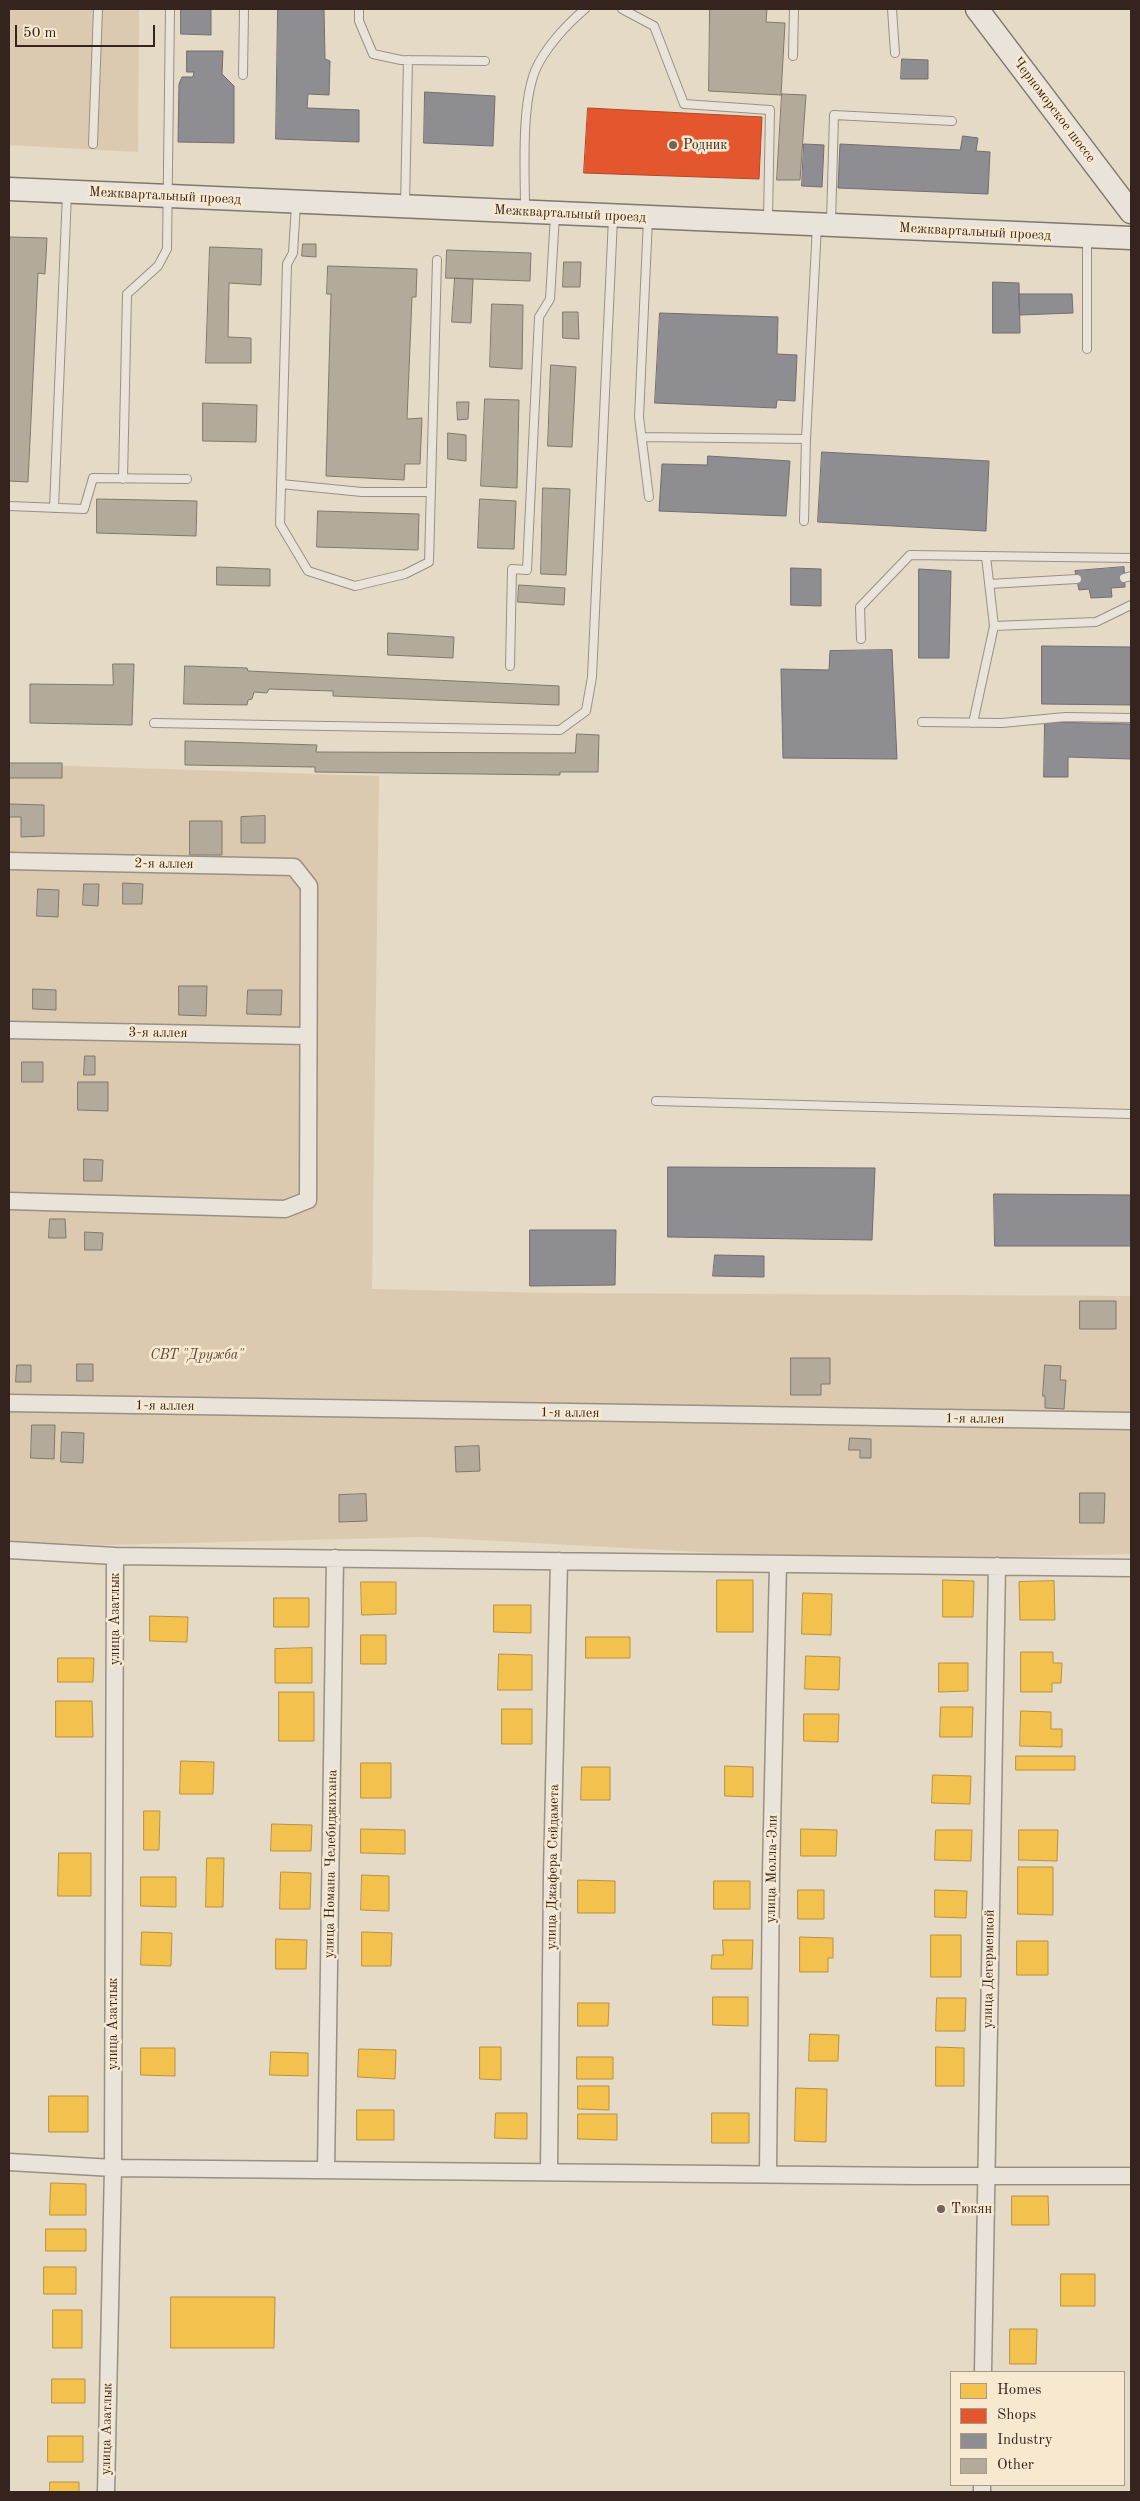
<!DOCTYPE html>
<html>
<head>
<meta charset="utf-8">
<style>
	body { margin:0 }
	#map { position:relative; width:1140px; height:2501px; overflow:hidden; background:#e5dac5; font-family:"Old Standard TT",serif }
	canvas { display:block }
	.frame { position:absolute; inset:0; border:10px solid #35231d; pointer-events:none }
	.legend { position:absolute; left:950px; top:2371px; width:175px; height:115px; box-sizing:border-box; background:#f7e9d0; border:1px solid #a99a88; margin:0; padding:6px 9px; list-style:none; font-size:15px; color:#35231d }
	.legend li { display:flex; align-items:center; gap:10px; height:25px }
	.legend b { width:25px; border:1px solid #a99a88 }
	.scale { position:absolute; left:15px; top:25px; width:140px; height:22px; box-sizing:border-box; border:2px solid #35231d; border-top:0; padding-left:6px; font-size:15px; line-height:18px; white-space:nowrap; color:#35231d; -webkit-text-stroke:4px #f7e9d0; paint-order:stroke }
</style>
</head>
<body>
<div id="map">
<canvas width="1140" height="2501"></canvas>
<div class="frame"></div>
<ul class="legend">
<li><b style="height:14px;background:#f2c14e"></b>Homes</li>
<li><b style="height:14px;background:#e4572e"></b>Shops</li>
<li><b style="height:14px;background:#8d8d92"></b>Industry</li>
<li><b style="height:14px;background:#b3aa9c"></b>Other</li>
</ul>
<div class="scale">50 m</div>
</div>
<script>
const ctx = document.querySelector('canvas').getContext('2d');
ctx.lineJoin = 'round';
function fill(path, color) {
  ctx.fillStyle = color;
  ctx.fill(path, 'evenodd');
}
function strokePath(path, color, width, dash) {
  ctx.strokeStyle = color;
  ctx.lineWidth = width;
  ctx.lineCap = dash ? 'butt' : 'round';
  ctx.setLineDash(dash || []);
  ctx.stroke(path);
}
function drawText(font, color, halo, rows, align = 'center') {
  ctx.font = font + ' "Old Standard TT",serif';
  ctx.lineWidth = 5;
  ctx.setLineDash([]);
  ctx.textBaseline = 'middle';
  ctx.strokeStyle = halo;
  ctx.fillStyle = color;
  for (const [text, x, y, turn = 0] of rows) {
    ctx.save();
    ctx.translate(x, y);
    ctx.rotate((+turn || 0) * Math.PI / 180);
    ctx.textAlign = isNaN(turn) ? turn : align;
    if (halo) ctx.strokeText(text, 0, 0);
    ctx.fillText(text, 0, 0);
    ctx.restore();
  }
}
fill(new Path2D(`
	M9,9H139L138,152L9,145Z
	M9,764L379,776L372,1289L552,1293L1131,1296V1554L1011,1557L737,1554L423,1537L105,1545L9,1541Z`), '#dbcaaf');
const homes = new Path2D(`
	M717,1580H753V1632H717Z
	M943,1580L974,1581L973,1617H943Z
	M1054,1581L1055,1620H1020L1019,1582Z
	M361,1582H396V1614L362,1615Z
	M803,1593L832,1594L831,1635L802,1634Z
	M274,1598H309V1627H274Z
	M494,1605H531V1633L494,1632Z
	M150,1616L188,1617L187,1642L150,1641Z
	M361,1635H386V1664H361Z
	M586,1637H630V1658H586Z
	M312,1648V1683H275V1649Z
	M1021,1652H1053V1663H1062L1061,1683H1052V1692H1021Z
	M499,1654L532,1655V1690H498Z
	M806,1656L840,1657L839,1690L805,1689Z
	M58,1658H94L93,1682H58Z
	M939,1663H968V1691L939,1692Z
	M279,1692H314V1741H279Z
	M56,1701H92L93,1737H56Z
	M941,1707H973L972,1737H940Z
	M502,1709H532V1744H502Z
	M1021,1711L1051,1712V1729H1062V1747L1020,1746Z
	M804,1714H839L838,1742L804,1741Z
	M1016,1756H1075V1770H1016Z
	M181,1761L214,1762L213,1794H180Z
	M361,1763H391V1798H361Z
	M725,1766L753,1767V1797L725,1796Z
	M582,1767H610V1800H581Z
	M933,1775L971,1776L970,1804L932,1803Z
	M144,1811H160L159,1850H144Z
	M272,1824L312,1825L311,1851H271Z
	M361,1829L405,1830V1854L361,1853Z
	M801,1829L837,1830L836,1856H801Z
	M936,1830H972L971,1861L935,1860Z
	M1019,1830H1058L1057,1861L1019,1860Z
	M59,1853H91V1896H58Z
	M207,1858H224L223,1907H206Z
	M1018,1867H1053V1915L1018,1914Z
	M281,1872L311,1873L310,1909H280Z
	M362,1875L389,1876V1911L361,1910Z
	M141,1877H176V1907L141,1906Z
	M578,1880L615,1881V1913H578Z
	M714,1881H750V1909H714Z
	M798,1890H824V1919H798Z
	M935,1890L967,1891L966,1918L935,1917Z
	M142,1932L172,1933L171,1966L141,1965Z
	M362,1932L392,1933L391,1966H362Z
	M931,1935H961V1977H931Z
	M800,1937L833,1938V1958H828V1972H800Z
	M276,1939L307,1940L306,1969H276Z
	M723,1940H753L752,1969H711L712,1955H723Z
	M1017,1941H1048V1975H1017Z
	M713,1997H748V2026L713,2025Z
	M937,1998H966L965,2031H936Z
	M578,2003H609L608,2026H578Z
	M810,2034L839,2035L838,2061H809Z
	M480,2047H501V2080L480,2079Z
	M936,2047L964,2048V2086H936Z
	M141,2048H175V2076L141,2075Z
	M359,2049L396,2050L395,2079L358,2077Z
	M271,2052L308,2053V2076L270,2075Z
	M577,2057H613V2079H577Z
	M578,2086H609V2110L578,2109Z
	M796,2088L827,2089L826,2142L795,2141Z
	M49,2096H88V2132H49Z
	M357,2110H394V2140H357Z
	M496,2113H527V2139L495,2138Z
	M712,2113H749V2143H712Z
	M578,2114H617V2140L578,2139Z
	M51,2183L86,2184V2215H50Z
	M1012,2196H1048L1049,2225H1012Z
	M46,2229H86V2251H46Z
	M44,2267H76V2294H44Z
	M1061,2274H1095V2306H1061Z
	M171,2297H275L274,2348H171Z
	M53,2310H82V2348H53Z
	M1010,2329H1037L1036,2364H1010Z
	M52,2379H85V2403H52Z
	M48,2436H83V2462H48Z
	M50,2482H79V2492H50Z`);
fill(homes, '#f2c14e');
strokePath(homes, '#b9923f', 1);
const shops = new Path2D(`
	M588,108L762,117L759,179L584,173Z`);
fill(shops, '#e4572e');
strokePath(shops, '#b04729', 1);
const industry = new Path2D(`
	M181,9H211V35L181,34Z
	M278,9H324L325,59L330,61L329,95L308,94L307,108L359,110V142L276,139Z
	M187,51H223L222,74L234,86V143L178,142L179,84L182,77H193L194,72H187Z
	M902,59L928,60V79H901Z
	M425,92L495,96L493,146L424,143Z
	M963,136L978,138L976,151L990,152L988,194L838,188L840,144L960,150Z
	M804,144L824,145L822,187L802,186Z
	M993,282L1019,283L1020,333H993Z
	M1019,294H1072L1073,313L1020,315Z
	M660,313L778,317L777,354L797,355L795,401L777,400L776,408L655,403Z
	M822,452L989,461L986,531L818,522Z
	M708,456L790,461L786,516L659,511L662,464L707,465Z
	M1124,567L1125,587L1111,588L1112,597L1091,598L1089,589L1079,590L1075,571Z
	M791,568L821,569V606L791,605Z
	M919,569L951,571L949,658H919Z
	M1042,646L1131,647V705L1042,704Z
	M892,650L897,759L783,758L781,669L829,670L830,651Z
	M1045,722L1131,724V759L1068,757V777H1044Z
	M668,1167L875,1168L872,1240L668,1237Z
	M994,1194L1131,1195V1246H995Z
	M530,1230H616L615,1285L530,1286Z
	M715,1255L764,1256V1277L713,1276Z`);
fill(industry, '#8d8d92');
strokePath(industry, '#736d6f', 1);
const building = new Path2D(`
	M710,9H767L766,22L785,23L781,95L709,91Z
	M782,94L806,95L800,180H777Z
	M9,237L47,238L45,274L38,273L28,482L9,481Z
	M303,244H316V257L302,256Z
	M210,247L262,249L261,285L229,283L228,337L251,338V363H206Z
	M447,250L531,253L530,281L446,278Z
	M564,262H581L580,287H563Z
	M328,266L417,269L416,297H412L407,419L422,418L420,464H405L404,480L326,476L331,294H327Z
	M455,278L473,279L471,323L452,322Z
	M492,304L523,305L522,369L490,367Z
	M563,312H578L579,339L563,338Z
	M551,365L576,367L572,447L548,446Z
	M485,399L519,400L517,488L481,486Z
	M457,402H469L468,419L458,420Z
	M203,403L257,405L256,442L203,441Z
	M448,433L466,435V461L448,459Z
	M543,488L570,489L566,575L541,574Z
	M97,499L197,501L196,536L97,533Z
	M480,499L516,501L514,549L478,548Z
	M318,511L419,514L418,550L317,547Z
	M217,567L270,569V586L217,585Z
	M519,585L565,588L564,605L518,602Z
	M388,633L454,637L453,658L388,655Z
	M113,664H134L132,725L30,723V684L113,685Z
	M185,666L247,668L248,671L559,686V705L333,696V691L269,689L267,693L254,692L252,699L248,700L247,705L184,704Z
	M577,734L599,735L598,772H560V775L315,772V767L185,765V741L317,745L316,752L575,753Z
	M9,763H62V778H9Z
	M9,804L44,805V836L21,837V817H9Z
	M265,816V843H241V817Z
	M190,821H222V855H190Z
	M123,883L143,884L142,904H123Z
	M84,884H99L98,906L83,905Z
	M38,889L59,890L58,917L37,916Z
	M179,986H207L206,1016L179,1015Z
	M33,989L56,990V1010L33,1009Z
	M248,990H282L281,1015L247,1014Z
	M85,1056H95V1075H84Z
	M22,1062H43V1082H22Z
	M78,1082H108V1111L78,1110Z
	M84,1159L103,1160L102,1181H84Z
	M50,1219H65L66,1238H49Z
	M85,1232L103,1233L102,1250H85Z
	M1080,1301H1116V1329H1080Z
	M791,1358H830V1384H821V1395H791Z
	M77,1364H93V1381H77Z
	M17,1365H31V1382H16Z
	M1045,1365L1061,1366L1060,1380H1066L1064,1409L1045,1408V1396H1043Z
	M32,1425H55L54,1459L31,1458Z
	M62,1432L84,1433L83,1463L61,1462Z
	M850,1438L871,1439V1458H860V1450H849Z
	M479,1446L480,1471L456,1472L455,1447Z
	M1080,1493H1105L1104,1523H1080Z
	M366,1494L367,1521L339,1522V1495Z`);
fill(building, '#b3aa9c');
strokePath(building, '#80786d', 1);
const service = new Path2D(`
	M359,9V21L373,54L401,60L485,61
	M622,9L654,26L684,104L770,110L768,219
	M892,9L895,53
	M793,56L794,9
	M243,75L244,9
	M93,144L98,9
	M296,204L293,253L287,264L280,524L308,571L355,586L405,574L429,562L437,260
	M405,205L408,60
	M525,210C525,171 521,107 535,71C544,49 567,24 585,9
	M648,219L639,417L649,497
	M831,222L834,115L952,121
	M1087,349V239
	M642,437L806,439
	M123,479L127,294L158,266L167,249L170,9
	M281,484L362,492H430
	M9,506L84,509L93,478L187,479
	M54,508L67,193
	M804,521L806,439L817,225
	M1124,578L1131,576
	M989,584L1077,579
	M994,626L1096,622L1131,605
	M861,639L860,607L910,555L1131,558
	M510,666L512,569L527,570L539,317L550,299L555,215
	M922,722L1002,723L1065,717L1131,718
	M154,723L560,730L586,711L592,677L613,218
	M973,723L994,626L986,556
	M656,1101L1131,1114`);
const minor = new Path2D(`
	M9,861L294,867L309,886L308,1200L285,1209L9,1201
	M9,1030L307,1036
	M9,1403L1131,1421
	M9,1550L115,1556L1131,1568
	M9,2162L113,2168L917,2176H1131
	M326,2170L335,1558
	M549,2172L552,1875L559,1561
	M768,2174L771,1872L778,1564
	M983,2372L997,1566
	M982,2485V2492
	M106,2492L113,2168L115,1556`);
const secondary = new Path2D(`
	M977,9L1131,212
	M9,189L1131,238`);
strokePath(service, '#999084', 10);
strokePath(minor, '#999084', 19);
strokePath(secondary, '#80786d', 25);
strokePath(service, '#e9e3d9', 8);
strokePath(minor, '#e9e3d9', 16);
strokePath(secondary, '#e9e3d9', 22);
for (const [x, y, r, color] of [
	[673,145,5,"#736358"],
	[941,2209,5,"#736358"]
]) {
  const dot = new Path2D();
  dot.arc(x, y, r, 0, 2 * Math.PI);
  ctx.fillStyle = color;
  ctx.fill(dot);
  strokePath(dot, '#f7e9d0', 2);
}
drawText('14px', '#35231d', '#f7e9d0', [
	["Черноморское шоссе",1054,110,53],
	["Межквартальный проезд",165,196,3],
	["Межквартальный проезд",570,214,3],
	["Межквартальный проезд",975,232,3],
	["2-я аллея",164,864,1],
	["3-я аллея",158,1033,1],
	["1-я аллея",165,1406,1],
	["1-я аллея",570,1413,1],
	["1-я аллея",975,1419,1],
	["улица Азатлык",115,1619,-90],
	["улица Номана Челебиджихана",331,1864,-89],
	["улица Джафера Сейдамета",553,1867,-89],
	["улица Молла-Эли",772,1869,-89],
	["улица Дегерменкой",989,1969,-89],
	["улица Азатлык",113,2024,-90],
	["улица Азатлык",107,2429,-89]
]);
drawText('14px', '#35231d', '#f7e9d0', [
	["Родник",683,145],
	["Тюкян",951,2209]
], 'left');
drawText('italic 14px', '#5c4a3d', '#f7e9d0', [
	["СВТ \"Дружба\"",197,1355]
]);
</script>
</body>
</html>
